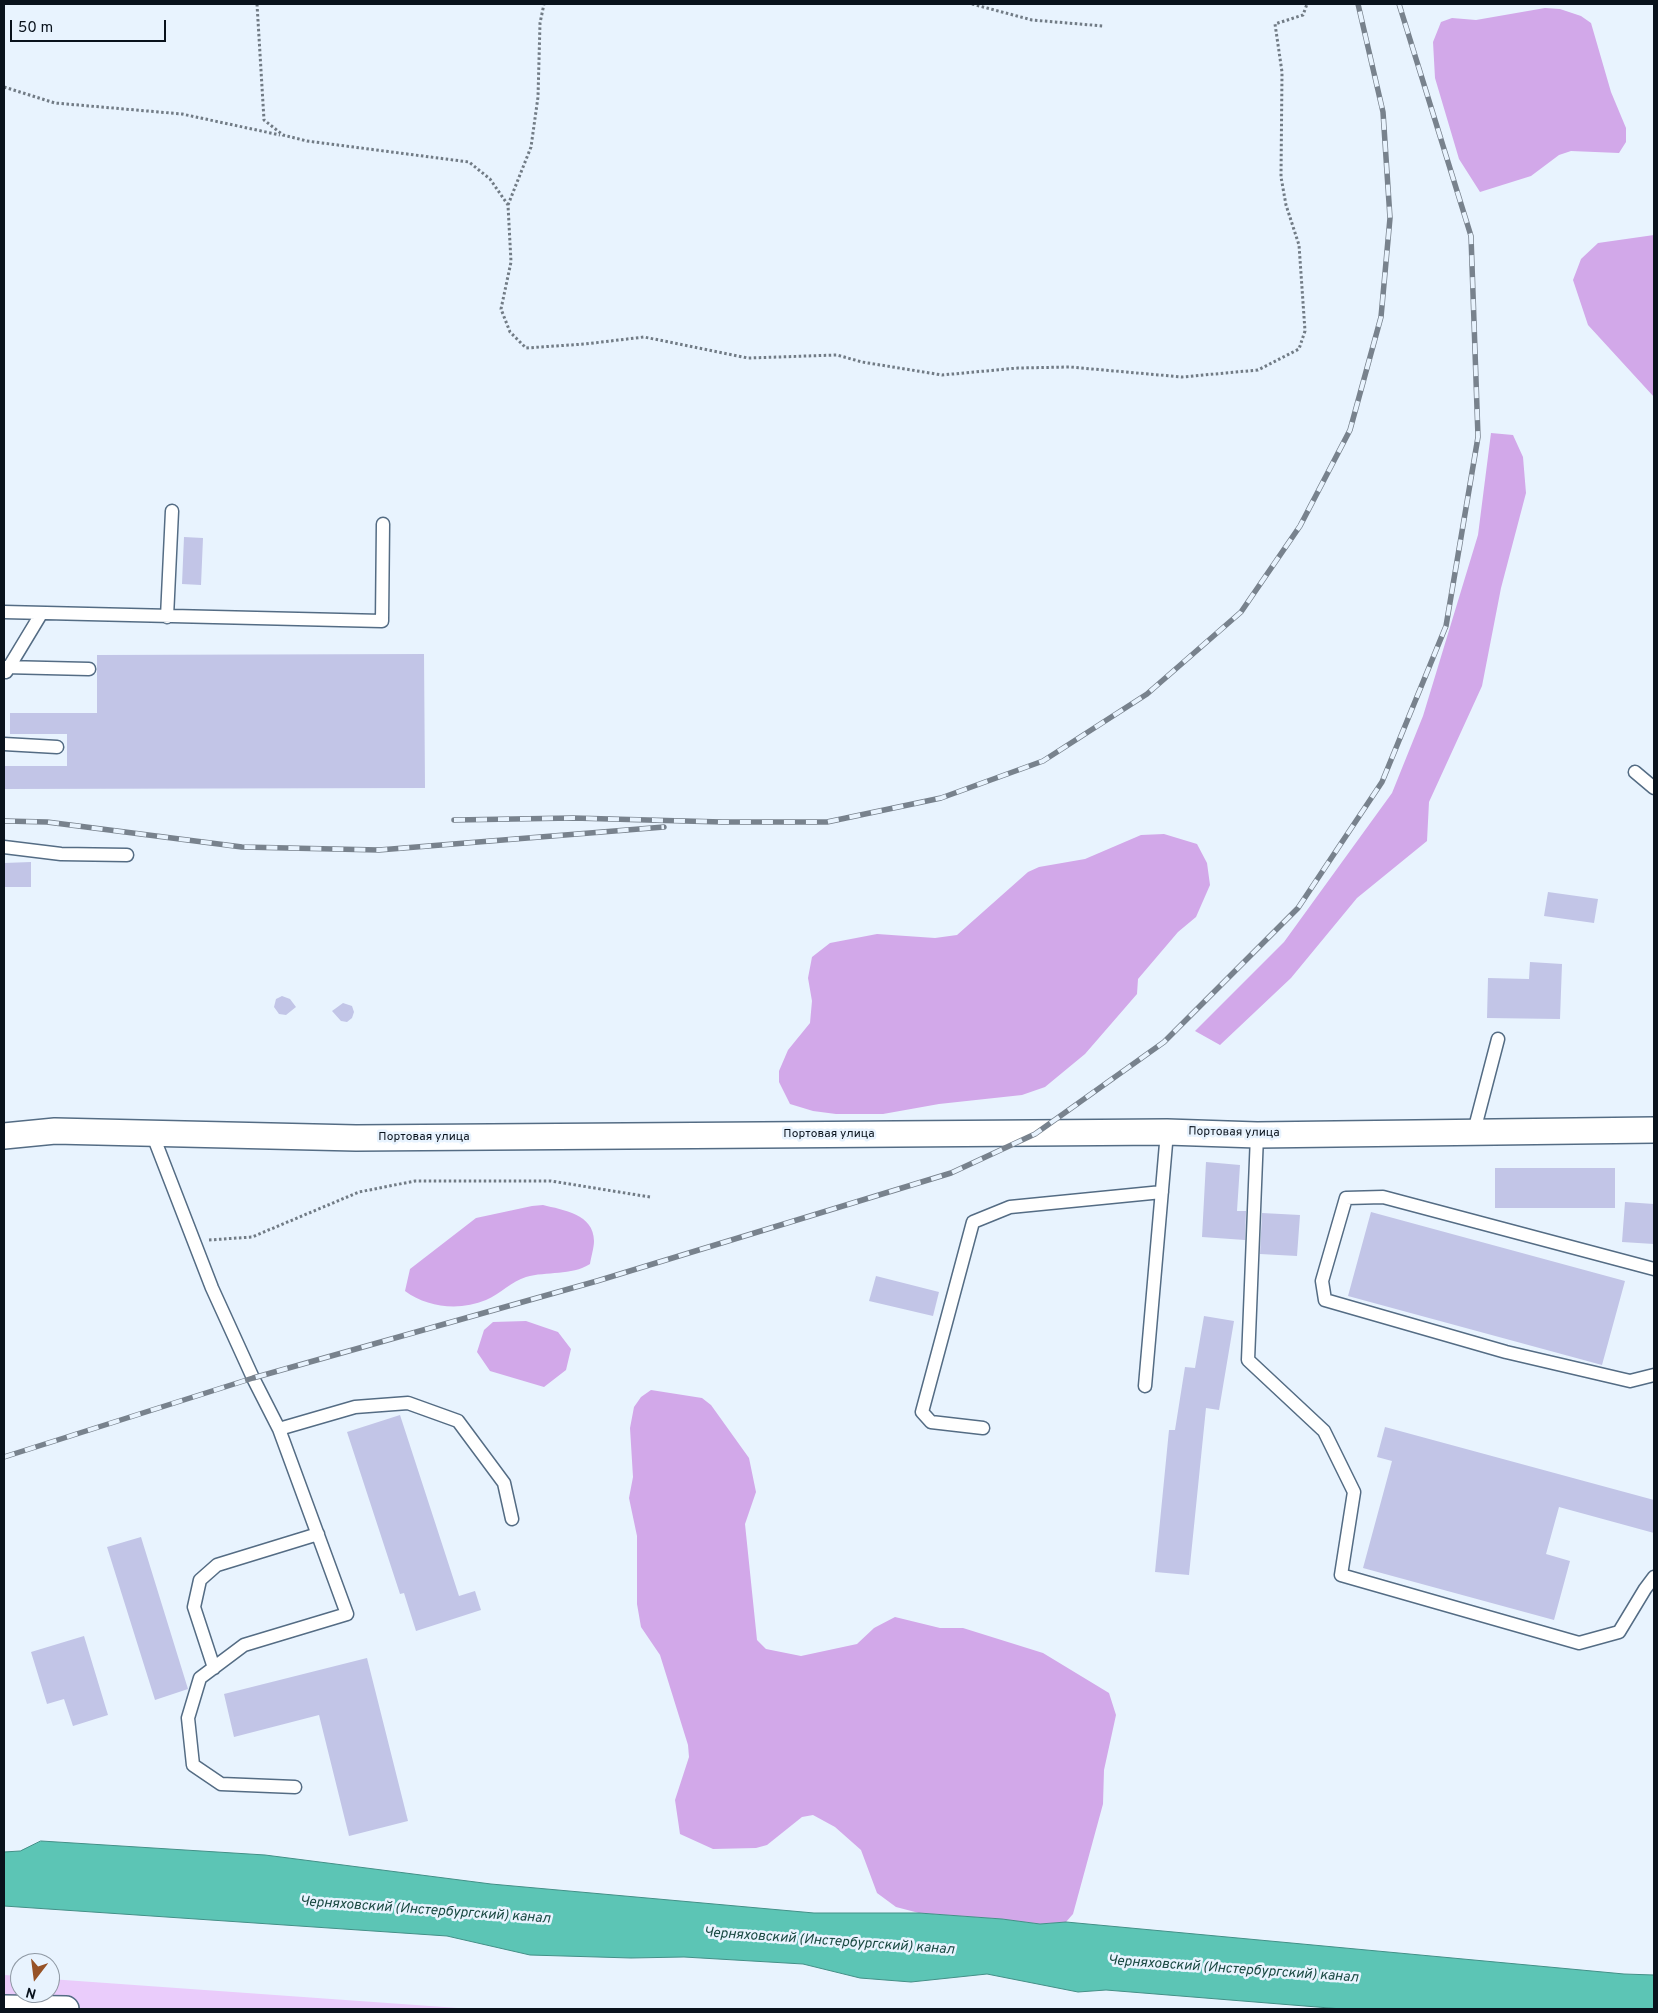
<!DOCTYPE html>
<html>
<head>
<meta charset="utf-8">
<style>
	body { margin:0 }
	#map { position:relative; width:1658px; height:2013px; overflow:hidden; background:#e8f3fe; font-family:Overpass,sans-serif }
	canvas { display:block }
	.frame { position:absolute; inset:0; border:5px solid #09121c; pointer-events:none }
	.north { position:absolute; left:10px; top:1953px; width:50px; height:50px; box-sizing:border-box; background:#e8f3fe; border:1px solid #8f99a4; border-radius:50%; rotate:195deg; font-size:14px; font-weight:700; line-height:20px; text-align:center; color:#09121c }
	.north::after { content:''; display:block; margin:auto; width:18px; height:22px; background:#975226; clip-path:polygon(50% 0,100% 100%,50% 72%,0 100%) }
	.scale { position:absolute; left:10px; top:20px; width:156px; height:22px; box-sizing:border-box; border:2px solid #09121c; border-top:0; padding-left:6px; font-size:15px; line-height:18px; white-space:nowrap; color:#09121c; -webkit-text-stroke:4px #e8f3fe; paint-order:stroke }
</style>
</head>
<body>
<div id="map">
<canvas width="1658" height="2013"></canvas>
<div class="frame"></div>
<div class="north">N</div>
<div class="scale">50 m</div>
</div>
<script>
const ctx = document.querySelector('canvas').getContext('2d');
ctx.lineJoin = 'round';
function fill(path, color) {
  ctx.fillStyle = color;
  ctx.fill(path, 'evenodd');
}
function strokePath(path, color, width, dash) {
  ctx.strokeStyle = color;
  ctx.lineWidth = width;
  ctx.lineCap = dash ? 'butt' : 'round';
  ctx.setLineDash(dash || []);
  ctx.stroke(path);
}
function drawText(font, color, halo, rows, align = 'center') {
  ctx.font = font + ' Overpass,sans-serif';
  ctx.lineWidth = 5;
  ctx.setLineDash([]);
  ctx.textBaseline = 'middle';
  ctx.strokeStyle = halo;
  ctx.fillStyle = color;
  for (const [text, x, y, turn = 0] of rows) {
    ctx.save();
    ctx.translate(x, y);
    ctx.rotate((+turn || 0) * Math.PI / 180);
    ctx.textAlign = isNaN(turn) ? turn : align;
    if (halo) ctx.strokeText(text, 0, 0);
    ctx.fillText(text, 0, 0);
    ctx.restore();
  }
}
fill(new Path2D(`
	M4,1975L20,1976V1993H50V1979L472,2009H4Z`), '#eaccfb');
fill(new Path2D(`
	M1545,8L1560,9L1581,16L1591,23L1611,92L1626,128V142L1619,153L1571,151L1559,155L1531,176L1480,192L1459,159L1435,78L1433,42L1441,22L1452,18L1476,20Z
	M1654,235V397L1588,325L1573,280L1581,259L1598,243Z
	M1491,433L1513,435L1523,457L1526,493L1501,588L1482,686L1429,802L1427,841L1357,898L1291,978L1220,1045L1195,1031L1284,942L1392,793L1423,716L1478,535Z
	M1164,834L1197,844L1207,863L1210,885L1196,917L1178,932L1138,979L1137,994L1085,1054L1045,1087L1022,1095L939,1104L883,1114H836L813,1111L790,1104L779,1082V1071L788,1050L810,1023L812,1001L808,978L812,957L830,943L877,934L935,938L957,935L1028,872L1039,867L1085,859L1141,835Z
	M543,1205C563,1210 594,1214 594,1241C594,1248 591,1257 590,1264C571,1276 547,1271 526,1277C512,1281 500,1294 486,1300C460,1311 428,1308 405,1291L410,1269L476,1218L532,1206Z
	M526,1321L558,1332L571,1349L566,1370L544,1387L490,1371L477,1352L484,1330L493,1322Z
	M651,1390L702,1398L711,1405L749,1458L756,1492L745,1524L757,1640L766,1649L801,1656L857,1644L874,1628L895,1617L940,1628H963L1043,1653L1109,1693L1116,1715L1104,1770L1103,1804L1073,1914L1066,1922L1040,1924L1002,1919L919,1913L896,1907L877,1893L861,1850L835,1827L813,1815L802,1817L767,1845L756,1848L713,1849L680,1834L675,1800L689,1757L688,1745L660,1655L641,1627L637,1604V1536L629,1498L633,1477L630,1428L634,1407L641,1397Z`), '#d2a8e9');
const water = new Path2D(`
	M41,1841L265,1855L491,1884L814,1913H919L1002,1919L1040,1924L1066,1922L1624,1974L1654,1975V2009H1342L1106,1990L1078,1992L987,1974L911,1982L860,1978L803,1964L684,1957L631,1958L530,1955L447,1936L4,1906V1852L20,1851Z`);
fill(water, '#5cc5b5');
strokePath(water, '#438f87', 1);
fill(new Path2D(`
	M184,537L203,538L201,585L182,584Z
	M424,654L425,788L4,789V766H67V734H10V713H97V655Z
	M31,862V887H4V863Z
	M1548,892L1598,899L1594,923L1544,916Z
	M1530,962L1562,964L1560,1019L1487,1018L1488,978L1529,979Z
	M282,996L290,999L296,1007L286,1015L279,1014L274,1007L276,999Z
	M343,1003L352,1006L354,1012L352,1018L347,1022L341,1021L332,1011Z
	M1206,1162L1240,1165L1237,1211H1246L1245,1240L1202,1237Z
	M1495,1168H1615V1208H1495Z
	M1625,1202L1654,1204V1244L1622,1242Z
	M1371,1212L1625,1281L1602,1365L1348,1296Z
	M1262,1213L1300,1215L1297,1256L1260,1254Z
	M876,1276L939,1292L933,1316L869,1301Z
	M1204,1316L1234,1321L1219,1410L1206,1408L1189,1575L1155,1572L1169,1430H1175L1185,1367L1195,1368Z
	M400,1415L459,1596L475,1591L481,1610L416,1631L404,1593L400,1594L347,1432Z
	M1385,1427L1654,1500V1533L1559,1507L1546,1554L1570,1561L1554,1620L1363,1568L1392,1461L1377,1457Z
	M141,1537L188,1689L155,1700L107,1547Z
	M84,1636L108,1715L73,1726L64,1699L47,1704L31,1652Z
	M367,1658L408,1821L349,1836L319,1715L234,1737L224,1694Z`), '#c2c5e7');
const service = new Path2D(`
	M4,612L382,621L383,524
	M167,617L172,511
	M4,667L89,669
	M6,672L41,614
	M4,744L57,747
	M1635,772L1654,788
	M4,847L61,854L127,855
	M1474,1131L1498,1039
	M152,1133L212,1288L253,1378L279,1429L347,1614L244,1645L200,1678L188,1718L193,1765L221,1784L295,1787
	M1257,1135L1248,1360L1324,1431L1354,1492L1341,1575L1579,1643L1619,1632L1645,1589L1654,1577
	M1654,1269L1383,1197L1346,1198L1322,1281L1325,1300L1506,1352L1630,1381L1654,1375
	M1145,1386L1167,1132
	M983,1428L931,1422L922,1412L973,1222L1010,1207L1162,1192
	M279,1429L355,1407L408,1403L458,1421L504,1483L512,1519
	M214,1668L194,1607L200,1580L217,1565L318,1534`);
const minor = new Path2D(`
	M4,1136L55,1131L356,1138L1167,1132L1257,1135L1654,1130
	M4,2008L66,2009`);
strokePath(service, '#546c84', 15);
strokePath(minor, '#546c84', 28);
strokePath(new Path2D(`
	M257,4L264,120L283,135L307,141L469,162L490,179L508,205L511,262L501,309L510,332L526,348L585,344L644,337L748,358L837,355L862,362L942,375L1018,368L1070,367L1182,377L1258,370L1299,349L1305,331L1299,245L1286,205L1281,177L1282,72L1275,24L1303,15L1307,4
	M972,4L1032,20L1103,26
	M4,87L55,103L182,114L280,135
	M508,205L531,147L538,97L540,23L544,4
	M209,1240L252,1237L359,1192L415,1181H551L650,1197`), '#717b85', 3, [2.5, 2.5]);
strokePath(service, '#fff', 12);
strokePath(minor, '#fff', 25);
const rail = new Path2D(`
	M454,820L573,818L722,822H827L941,798L1043,761L1147,694L1241,612L1300,526L1350,430L1381,317L1390,218L1383,112L1358,4
	M4,821L47,822L242,847L379,850L664,827
	M4,1457L253,1378L597,1281L951,1173L1035,1134L1164,1042L1298,908L1382,782L1446,626L1478,437L1471,236L1399,4`);
strokePath(rail, '#78828d', 5.5);
strokePath(rail, '#e8f3fe', 4, [11]);
drawText('12px', '#09121c', '#e8f3fe', [
	["Портовая улица",1234,1133,1],
	["Портовая улица",829,1135],
	["Портовая улица",424,1138]
]);
drawText('italic 14px', '#1a4942', '#e8f3fe', [
	["Черняховский (Инстербургский) канал",425,1911,4],
	["Черняховский (Инстербургский) канал",829,1942,4],
	["Черняховский (Инстербургский) канал",1233,1970,4]
]);
</script>
</body>
</html>
